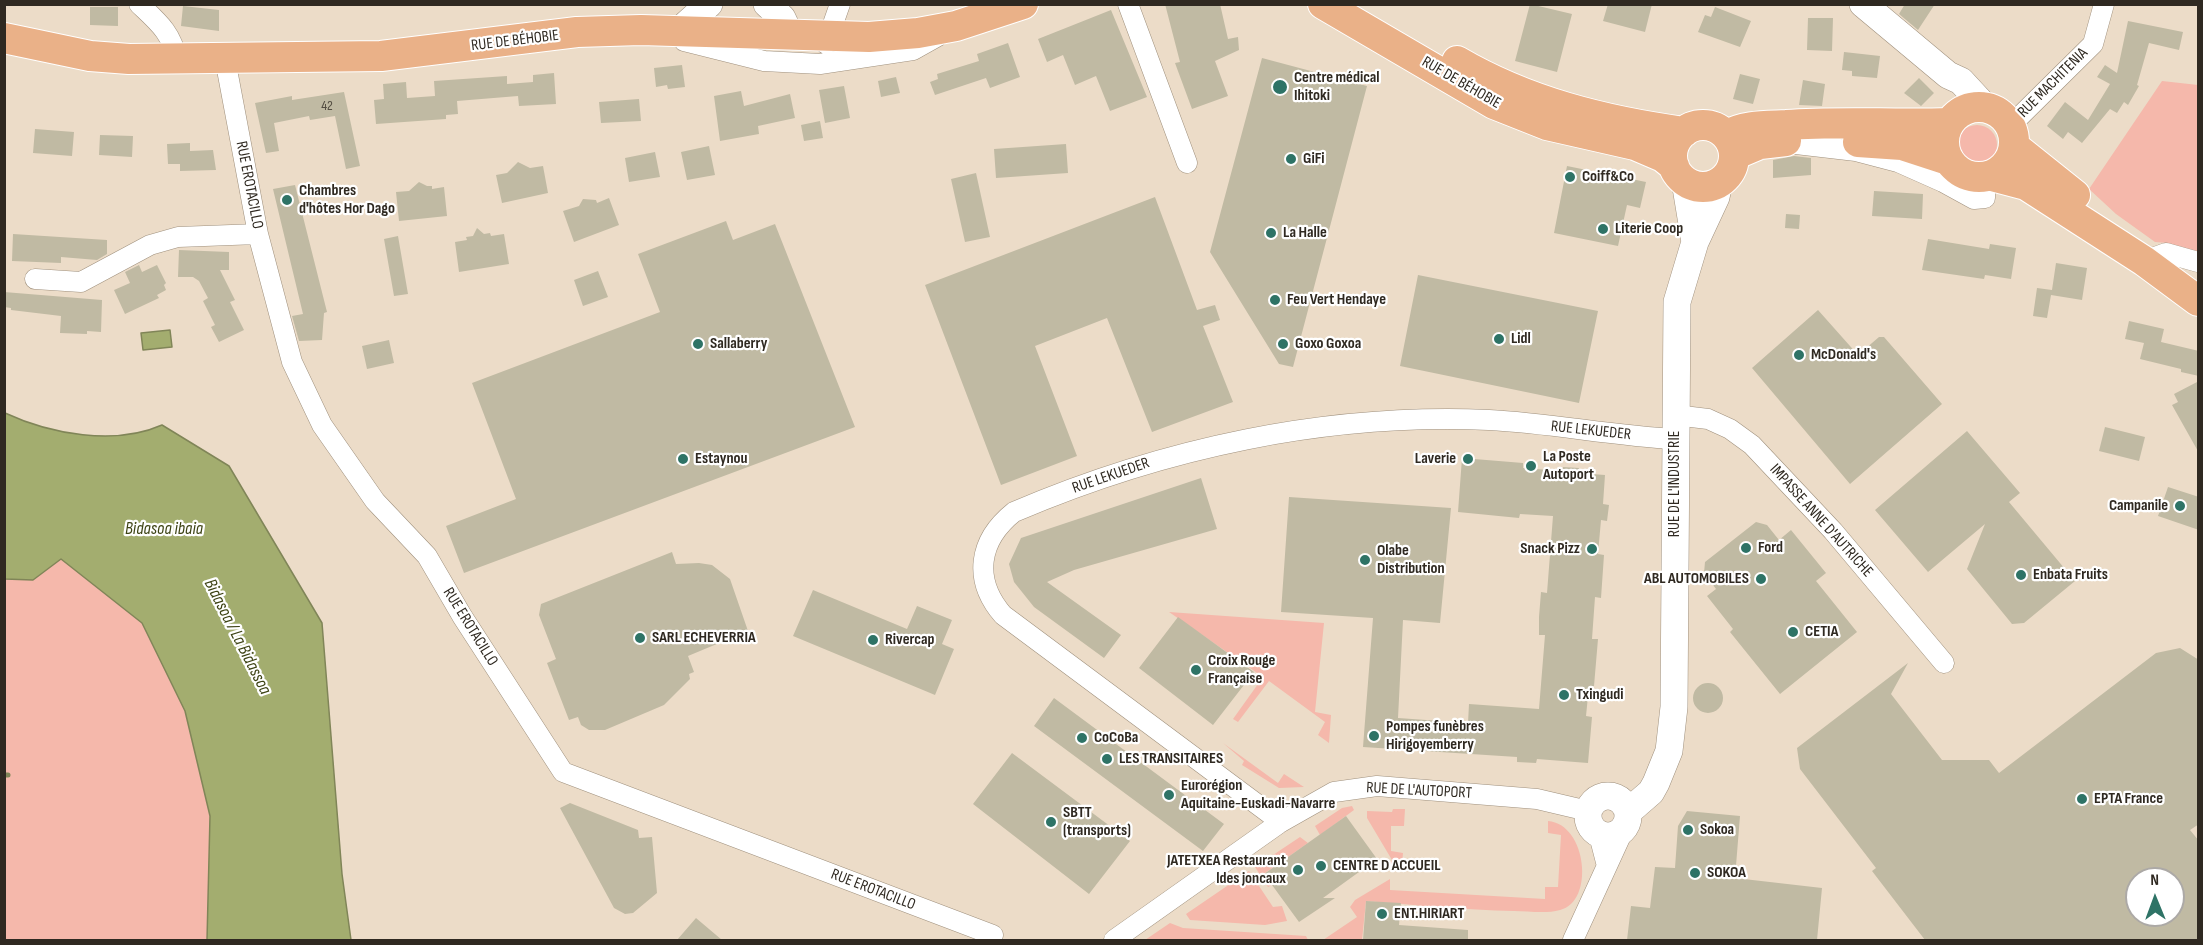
<!DOCTYPE html>
<html>
<head>
<meta charset="utf-8">
<style>
	body { margin:0 }
	#map { position:relative; width:2203px; height:945px; overflow:hidden; background:#ecdcc8; font-family:"Sofia Sans Condensed",sans-serif }
	canvas { display:block }
	.frame { position:absolute; inset:0; border:6px solid #2f2921; pointer-events:none }
	.north { position:absolute; left:2125px; top:867px; width:60px; height:60px; box-sizing:border-box; background:#fff; border:2px solid #aca9a6; border-radius:50%; rotate:359deg; font-size:16px; font-weight:700; line-height:24px; text-align:center; color:#2f2921 }
	.north::after { content:''; display:block; margin:auto; width:21px; height:27px; background:#2e7366; clip-path:polygon(50% 0,100% 100%,50% 72%,0 100%) }
</style>
</head>
<body>
<div id="map">
<canvas width="2203" height="945"></canvas>
<div class="frame"></div>
<div class="north">N</div>
</div>
<script>
const ctx = document.querySelector('canvas').getContext('2d');
ctx.lineJoin = 'round';
function fill(path, color) {
  ctx.fillStyle = color;
  ctx.fill(path, 'evenodd');
}
function strokePath(path, color, width, dash) {
  ctx.strokeStyle = color;
  ctx.lineWidth = width;
  ctx.lineCap = dash ? 'butt' : 'round';
  ctx.setLineDash(dash || []);
  ctx.stroke(path);
}
function drawText(font, color, halo, rows, align = 'center') {
  ctx.font = font + ' "Sofia Sans Condensed",sans-serif';
  ctx.lineWidth = 4.5;
  ctx.setLineDash([]);
  ctx.textBaseline = 'middle';
  ctx.strokeStyle = halo;
  ctx.fillStyle = color;
  for (const [text, x, y, turn = 0] of rows) {
    ctx.save();
    ctx.translate(x, y);
    ctx.rotate((+turn || 0) * Math.PI / 180);
    ctx.textAlign = isNaN(turn) ? turn : align;
    if (halo) ctx.strokeText(text, 0, 0);
    ctx.fillText(text, 0, 0);
    ctx.restore();
  }
}
fill(new Path2D(`
	M2162,81L2198,85V254L2168,243L2155,242L2116,214L2089,189Z
	M1957 145a20 20 0 1 1 40 0a20 20 0 1 1-40 0Z
	M61,558L142,623L185,711L210,816L207,940H5V579L33,580Z
	M1169,612L1324,623L1315,712L1331,715L1329,743L1318,735L1325,722L1269,681L1238,722L1233,719L1263,677Z
	M1223,743L1278,783L1284,774L1304,787L1279,788L1242,765L1244,761Z
	M1352,806L1354,810L1320,835L1315,826L1342,808Z
	M1393,809H1405L1404,826H1391V851L1403,853L1402,864H1389L1392,860L1367,818V811L1392,812Z
	M1548,821C1587,824 1595,902 1560,910C1546,914 1528,911 1514,911C1464,910 1415,905 1366,901L1362,940H1323L1357,917L1350,907L1355,900L1390,879V890L1545,899V887H1558L1561,835L1548,833Z
	M1300,837L1308,843L1265,873L1272,885L1268,887L1255,867Z
	M1249,871L1273,907L1282,906L1287,921L1265,925L1190,920L1186,914Z
	M1170,923L1183,928L1306,936L1308,940H1145Z`), '#f5b8ab');
const water = new Path2D(`
	M170,330L172,347L143,350L141,333Z
	M5,413C50,434 115,446 162,425L229,466L322,623L342,874L351,940H207L210,816L185,711L142,623L61,559L33,580L5,579Z`);
fill(water, '#a3ad6f');
strokePath(water, '#808558', 1.5);
strokePath(new Path2D(`
	M4,775H8`), '#808558', 5);
fill(new Path2D(`
	M1165,4H1220L1228,39L1238,37L1239,50L1215,61L1228,96L1192,109L1175,63L1180,62Z
	M1530,4L1572,14L1557,72L1515,61Z
	M1608,4H1652L1645,32L1603,21Z
	M1905,4H1935L1918,30L1899,14Z
	M183,6L219,10V31L181,26Z
	M90,7H118V26L90,25Z
	M1715,7L1751,21L1740,47L1698,32L1705,15L1711,17Z
	M1111,10L1147,97L1110,111L1096,76L1075,85L1063,55L1047,62L1038,39Z
	M1808,18H1833L1832,51L1807,50Z
	M2128,21L2183,32L2179,50L2149,43L2137,85L2139,86L2128,105L2124,102L2117,113L2110,109L2082,143L2068,132L2063,139L2047,126L2065,102L2088,120L2110,84L2097,77L2105,65L2117,73Z
	M1008,43L1020,77L990,88L986,78L935,95L930,82L938,79L937,74L979,61L977,54Z
	M1844,52L1880,56L1877,78L1852,76V71L1842,70Z
	M1262,58L1367,86L1293,367L1279,364L1210,252Z
	M682,65L685,87L668,89L667,85L656,87L654,68Z
	M554,73L556,104L519,106L518,96L457,101L458,114L446,115V119L376,124L374,100L384,99L383,84L406,82L407,98L435,96L434,81L507,76V84L533,82V75Z
	M1740,74L1760,79L1753,104L1733,99Z
	M896,77L900,93L881,97L878,81Z
	M1919,78L1934,93L1921,106L1904,93Z
	M1803,80L1825,84L1822,106L1799,105Z
	M844,86L850,118L825,123L819,90Z
	M741,91L744,106L790,94L795,118L758,126L759,134L720,141L714,96Z
	M344,92L360,166L346,169L335,116L310,120L309,116L274,123L279,151L266,153L255,103L292,96V100Z
	M639,99L641,121L601,123L599,102Z
	M820,121L823,138L804,141L801,125Z
	M35,129L74,132L72,156L33,153Z
	M100,135L133,136L132,157L99,155Z
	M190,143V151L213,150L216,170L180,171V164H168L167,144Z
	M1066,144L1068,173L996,178L994,149Z
	M709,146L715,175L687,180L681,152Z
	M655,152L660,177L629,182L625,158Z
	M1794,156L1811,158V175L1773,178V160Z
	M518,162L530,168L543,166L548,193L502,203L496,175L507,173Z
	M1567,166L1646,182L1640,208L1627,205L1618,246L1554,233Z
	M976,173L990,237L965,242L951,179Z
	M419,182L427,186H432V189L444,187L447,216L399,221L396,192L409,191Z
	M295,185L327,312L324,313L322,340L299,341L292,316L303,314L273,189Z
	M1874,191L1923,194L1922,219L1872,216Z
	M1155,197L1197,310L1215,305L1220,320L1203,326L1233,402L1152,432L1107,318L1035,346L1077,456L1001,485L925,285Z
	M609,198L619,225L574,242L563,211L579,206L583,199L596,200L597,203Z
	M1786,214L1800,215L1799,229L1785,228Z
	M726,221L733,240L775,224L855,427L464,573L446,526L516,499L472,383L660,312L638,254Z
	M477,228L484,234L490,233L491,236L504,234L509,264L459,272L455,242L467,240L466,237L473,236Z
	M13,234L107,240V254L97,260L61,257V263L12,261Z
	M398,236L408,294L394,296L384,239Z
	M1928,239L1989,249L1990,244L2016,248L2011,279L1985,275L1984,279L1922,270Z
	M179,250L229,252V270H220L235,300L230,302L244,330L219,342L211,327L215,325L203,301L208,298L199,281L193,277H178Z
	M2056,263L2087,268L2082,300L2051,295L2047,318L2033,316L2037,288L2052,290Z
	M139,265L142,272L157,265L166,283L164,285L166,290L157,295L159,298L125,314L114,290L130,283L125,272Z
	M598,271L608,297L583,306L574,280Z
	M1418,275L1598,311L1579,403L1400,366Z
	M4,292L102,300L101,332L87,331V334L60,333L61,316L11,310V308L4,307Z
	M1818,310L1858,355L1879,337H1884L1942,404L1850,484L1752,368Z
	M2129,321L2164,329L2161,342L2199,351V376L2181,372V369L2140,359L2144,343L2125,339Z
	M389,340L394,363L367,369L362,346Z
	M2199,381V453L2172,405L2178,402L2174,394Z
	M2105,427L2145,437L2139,461L2099,451Z
	M1967,431L2020,493L2009,502L2075,581L2024,623L2012,624L1967,569L1985,524L1928,572L1875,510Z
	M1462,458L1523,463V468L1562,471L1563,467L1579,468L1578,473L1605,475L1603,504L1609,505L1607,521L1601,520L1598,554L1604,555L1601,598L1595,597L1592,639H1598L1594,686H1589L1586,716L1592,717L1588,763L1537,759L1536,763L1517,762V757L1363,747L1373,618L1281,612L1289,497L1451,508L1440,623L1403,620L1398,718L1468,723L1469,704L1539,709L1545,635H1539V617L1541,592L1547,593L1553,516L1520,514L1519,518L1458,512Z
	M1201,478L1217,529L1074,570L1047,582L1121,635L1104,658L1034,607L1014,582L1009,564L1021,538Z
	M2168,487L2199,497V530L2158,516Z
	M1756,522L1767,525L1779,540L1791,530L1826,573L1816,581L1857,632L1780,694L1730,632L1733,629L1707,596L1716,589L1704,573L1705,562Z
	M672,552L676,564L699,563L712,565L730,579L748,631L688,656L694,672L689,674L690,679L664,705L605,730H589L581,725L578,717L569,720L547,663L556,659L539,615L541,604Z
	M813,590L907,629L917,606L952,620L942,644L954,649L935,695L793,636Z
	M1178,617L1254,672L1213,725L1139,668Z
	M2180,648L2199,660V824L2190,830L2199,841V940H1925L1872,871L1876,868L1800,769L1797,748L1908,663L1891,694L1942,760H1989L1999,773L2156,653ZM2137,879H2173V915H2137Z
	M1693 698a15 15 0 1 1 30 0a15 15 0 1 1-30 0Z
	M1054,698L1224,824L1203,851L1034,726Z
	M1012,753L1130,841L1089,894L973,804Z
	M570,803L638,830L639,838L652,837L657,893L633,913L625,914L614,908L560,808Z
	M1687,811L1740,816L1735,878L1822,888L1817,940H1627L1631,906L1650,908L1655,867L1675,868L1678,826Z
	M1346,816L1377,859L1323,898H1335L1299,922L1264,874Z
	M1366,901L1401,903L1399,925L1468,930V940H1363Z
	M696,918L722,940H677Z`), '#c0baa3');
const street = new Path2D(`
	M139,4C158,22 172,33 177,60
	M1128,4L1187,163
	M684,41L764,61L820,64L913,50L938,36
	M826,44L840,4
	M225,59L258,234L292,362L322,425L375,501L427,556L462,616L563,772L993,935
	M2010,126L2093,44L2104,4
	M1779,142L1856,151L1898,162L1943,182L1974,199L1985,198V178
	M2144,261L2166,253L2198,262
	M35,279L81,282L150,245L178,237L258,234
	M1675,415L1708,419L1730,429L1752,445L1833,531L1944,663
	M1281,822L1003,615C972,579 979,540 1014,512C1164,448 1326,413 1489,420C1551,423 1613,436 1675,439
	M1599,835L1607,866
	M1114,940L1281,822L1334,792L1377,786L1537,799L1588,811
	M1573,940L1623,831`);
const secondary = new Path2D(`
	M767,4L782,18L790,35
	M1863,4L1948,75L1961,81L1985,107
	M679,31L709,4
	M1685,181L1695,242
	M1588 816a20 20 0 1 1 40 0a20 20 0 1 1-40 0Z
	M1628,812L1651,792L1656,783L1669,751L1674,707L1677,302L1695,242L1716,197L1719,183`);
const primary = new Path2D(`
	M1323,4L1494,104L1547,125L1635,145L1663,157L1674,166
	M4,38L90,56L129,59L381,56L577,32L641,30L869,37L918,33L956,26L1023,4
	M1457,61C1527,102 1604,121 1684,132
	M1944 142a35 35 0 1 1 70 0a35 35 0 1 1-70 0Z
	M1672 156a31 31 0 1 1 62 0a31 31 0 1 1-62 0Z
	M1727,135C1744,125 1766,126 1786,125C1841,121 1895,125 1949,123
	M1858,142L1902,145L1948,160
	M2015,147L2075,195
	M1734,155L1760,144L1786,141
	M1992,176L2026,185L2144,261L2198,301`);
strokePath(street, '#9f907d', 21);
strokePath(secondary, '#9f907d', 28);
strokePath(primary, '#fff', 32);
strokePath(street, '#fff', 20);
strokePath(secondary, '#fff', 27);
strokePath(primary, '#eab188', 30);
for (const [x, y, r, color] of [
	[1280,87,8,"#2e7366"],
	[1291,159,6,"#2e7366"],
	[1570,177,6,"#2e7366"],
	[287,200,6,"#2e7366"],
	[1603,229,6,"#2e7366"],
	[1271,233,6,"#2e7366"],
	[1275,300,6,"#2e7366"],
	[1499,339,6,"#2e7366"],
	[698,344,6,"#2e7366"],
	[1283,344,6,"#2e7366"],
	[1799,355,6,"#2e7366"],
	[683,459,6,"#2e7366"],
	[1468,459,6,"#2e7366"],
	[1531,466,6,"#2e7366"],
	[2180,506,6,"#2e7366"],
	[1746,548,6,"#2e7366"],
	[1592,549,6,"#2e7366"],
	[1365,560,6,"#2e7366"],
	[2021,575,6,"#2e7366"],
	[1761,579,6,"#2e7366"],
	[1793,632,6,"#2e7366"],
	[640,638,6,"#2e7366"],
	[873,640,6,"#2e7366"],
	[1196,670,6,"#2e7366"],
	[1564,695,6,"#2e7366"],
	[1374,736,6,"#2e7366"],
	[1082,738,6,"#2e7366"],
	[1107,759,6,"#2e7366"],
	[1169,795,6,"#2e7366"],
	[2082,799,6,"#2e7366"],
	[1051,822,6,"#2e7366"],
	[1688,830,6,"#2e7366"],
	[1321,866,6,"#2e7366"],
	[1298,870,6,"#2e7366"],
	[1695,873,6,"#2e7366"],
	[1382,914,6,"#2e7366"]
]) {
  const dot = new Path2D();
  dot.arc(x, y, r, 0, 2 * Math.PI);
  ctx.fillStyle = color;
  ctx.fill(dot);
  strokePath(dot, '#fff', 2);
}
drawText('14px', '#534d42', null, [
	["42",327,106]
]);
drawText('16px', '#2f2921', '#fff', [
	["RUE DE BÉHOBIE",515,41,-7],
	["RUE DE BÉHOBIE",1461,83,30],
	["RUE MACHITENIA",2053,83,-45],
	["RUE EROTACILLO",249,185,79],
	["RUE LEKUEDER",1591,431,6],
	["RUE LEKUEDER",1111,476,-19],
	["RUE DE L'INDUSTRIE",1675,484,-90],
	["IMPASSE ANNE D'AUTRICHE",1821,521,48],
	["RUE EROTACILLO",470,627,58],
	["RUE DE L'AUTOPORT",1419,791,3],
	["RUE EROTACILLO",873,890,21]
]);
drawText('bold 16px', '#2f2921', '#fff', [
	["Centre médical",1294,78],
	["Ihitoki",1294,96],
	["GiFi",1303,159],
	["Coiff&Co",1582,177],
	["Chambres",299,191],
	["d'hôtes Hor Dago",299,209],
	["Literie Coop",1615,229],
	["La Halle",1283,233],
	["Feu Vert Hendaye",1287,300],
	["Lidl",1511,339],
	["Sallaberry",710,344],
	["Goxo Goxoa",1295,344],
	["McDonald's",1811,355],
	["La Poste",1543,457],
	["Autoport",1543,475],
	["Estaynou",695,459],
	["Laverie",1456,459,"right"],
	["Campanile",2168,506,"right"],
	["Ford",1758,548],
	["Snack Pizz",1580,549,"right"],
	["Olabe",1377,551],
	["Distribution",1377,569],
	["Enbata Fruits",2033,575],
	["ABL AUTOMOBILES",1749,579,"right"],
	["CETIA",1805,632],
	["SARL ECHEVERRIA",652,638],
	["Rivercap",885,640],
	["Croix Rouge",1208,661],
	["Française",1208,679],
	["Txingudi",1576,695],
	["Pompes funèbres",1386,727],
	["Hirigoyemberry",1386,745],
	["CoCoBa",1094,738],
	["LES TRANSITAIRES",1119,759],
	["Eurorégion",1181,786],
	["Aquitaine-Euskadi-Navarre",1181,804],
	["EPTA France",2094,799],
	["SBTT",1063,813],
	["(transports)",1063,831],
	["Sokoa",1700,830],
	["JATETXEA Restaurant",1286,861,"right"],
	["ldes joncaux",1286,879,"right"],
	["CENTRE D ACCUEIL",1333,866],
	["SOKOA",1707,873],
	["ENT.HIRIART",1394,914]
], 'left');
drawText('italic 18px', '#3d4314', '#fff', [
	["Bidasoa ibaia",164,529],
	["Bidasoa / La Bidassoa",237,637,63]
]);
</script>
</body>
</html>
